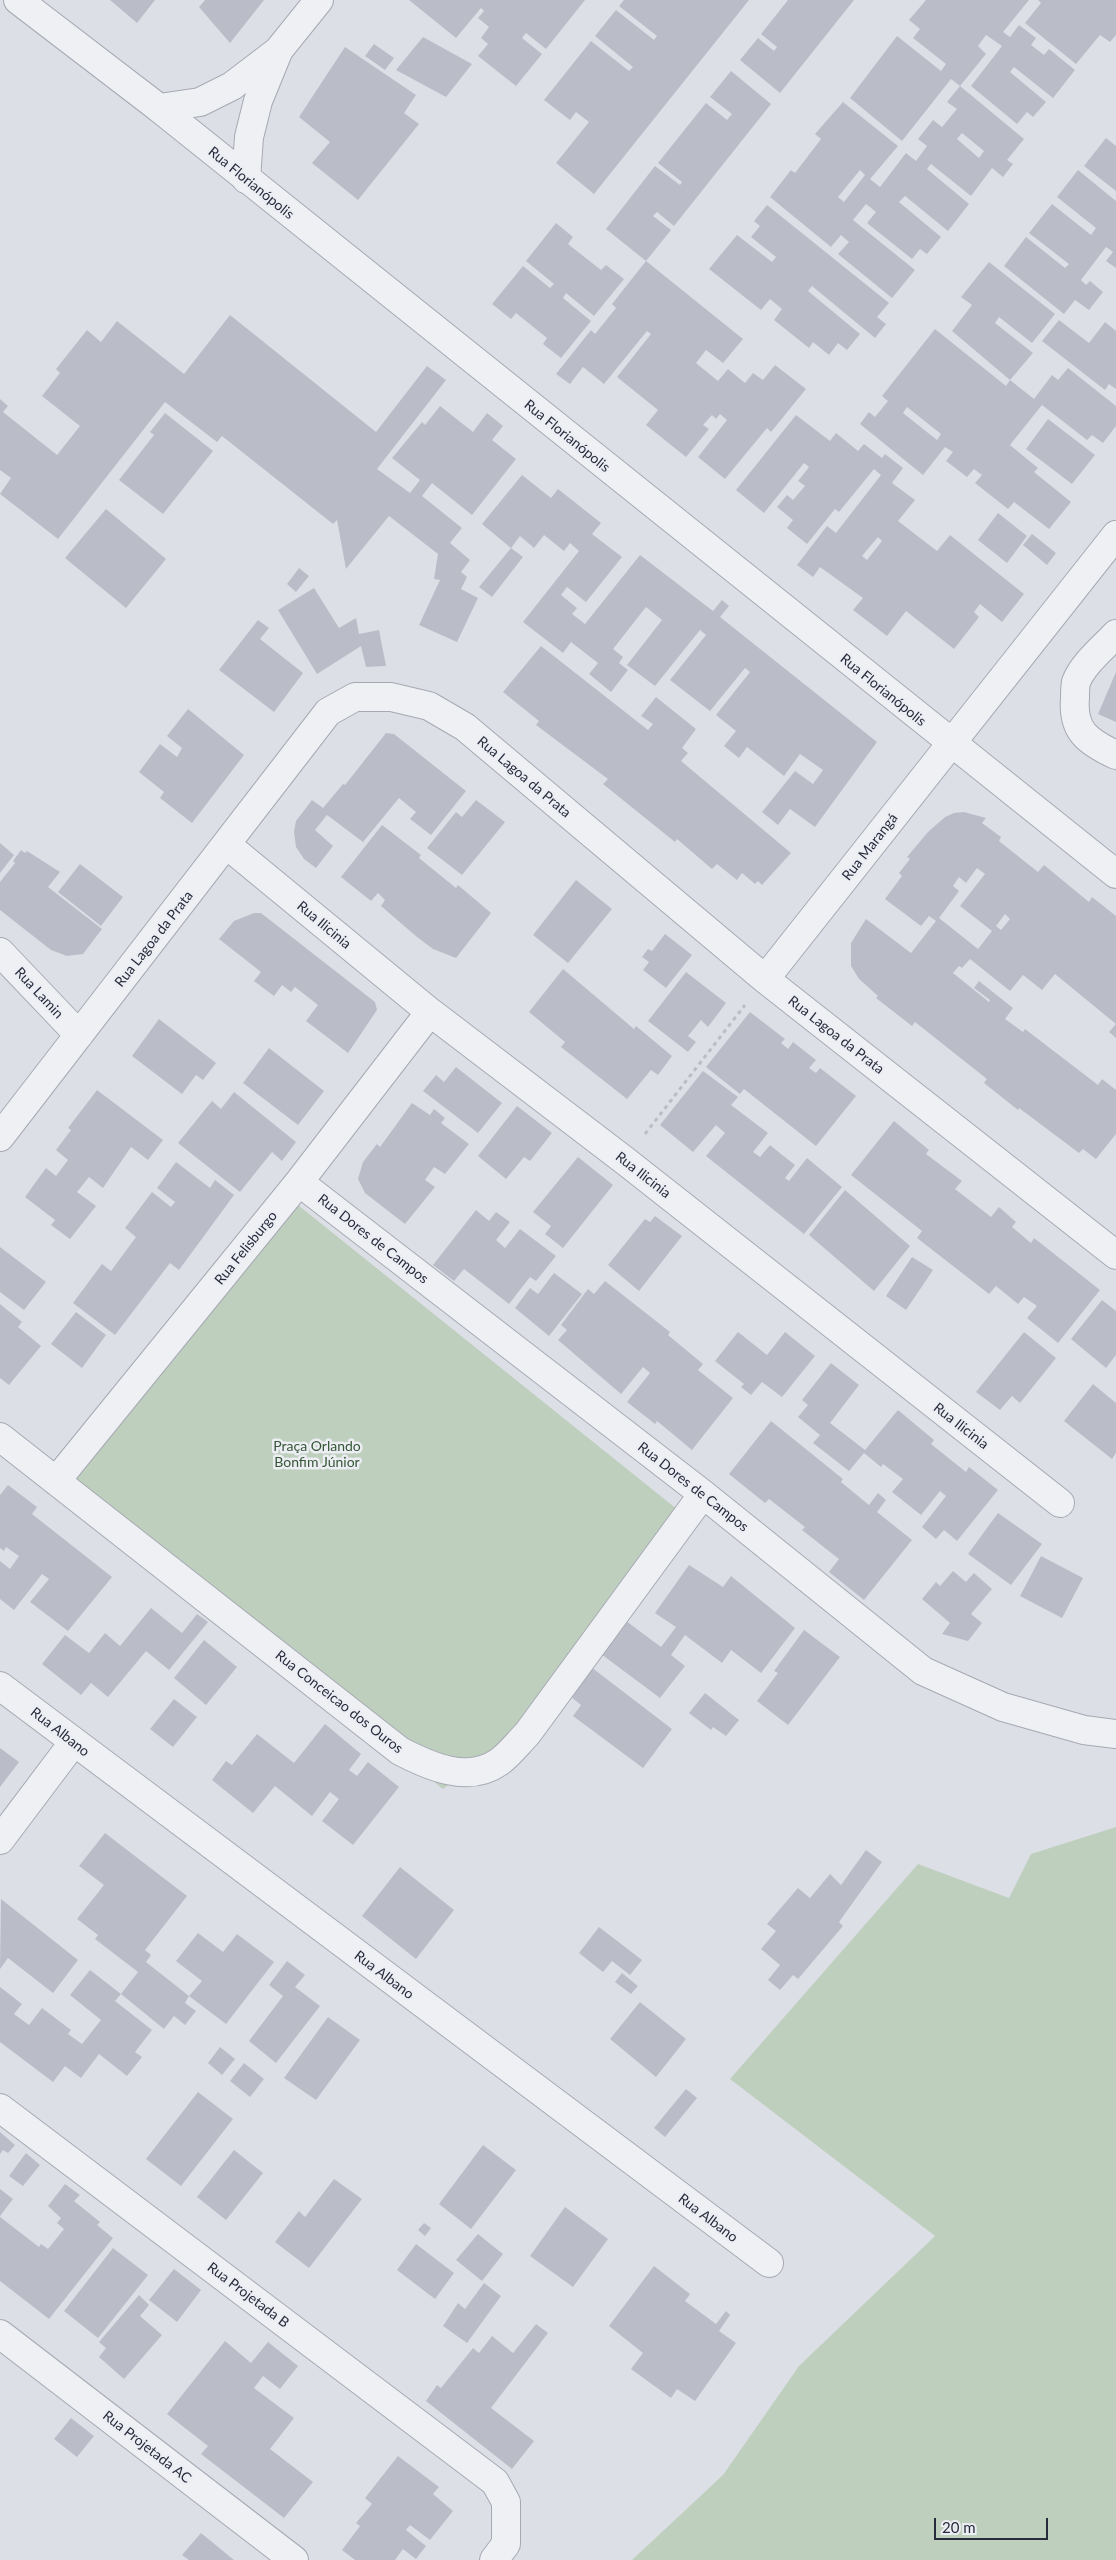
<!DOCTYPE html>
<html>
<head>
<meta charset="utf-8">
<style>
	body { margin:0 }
	#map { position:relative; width:1116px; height:2560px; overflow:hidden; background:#dddfe6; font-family:Lato,sans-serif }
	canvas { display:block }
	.scale { position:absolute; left:934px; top:2518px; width:114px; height:22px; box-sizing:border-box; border:2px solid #272b3b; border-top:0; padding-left:6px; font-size:15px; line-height:18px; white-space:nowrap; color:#272b3b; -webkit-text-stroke:4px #eceef4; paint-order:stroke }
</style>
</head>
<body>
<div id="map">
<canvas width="1116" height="2560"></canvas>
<div class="scale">20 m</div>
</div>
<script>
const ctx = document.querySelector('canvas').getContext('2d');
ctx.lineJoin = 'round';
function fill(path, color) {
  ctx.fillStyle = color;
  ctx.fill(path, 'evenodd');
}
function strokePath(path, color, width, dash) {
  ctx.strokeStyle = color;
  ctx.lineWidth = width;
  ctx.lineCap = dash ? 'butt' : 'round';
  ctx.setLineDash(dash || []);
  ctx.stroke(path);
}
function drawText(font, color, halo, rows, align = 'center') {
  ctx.font = font + ' Lato,sans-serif';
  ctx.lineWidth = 5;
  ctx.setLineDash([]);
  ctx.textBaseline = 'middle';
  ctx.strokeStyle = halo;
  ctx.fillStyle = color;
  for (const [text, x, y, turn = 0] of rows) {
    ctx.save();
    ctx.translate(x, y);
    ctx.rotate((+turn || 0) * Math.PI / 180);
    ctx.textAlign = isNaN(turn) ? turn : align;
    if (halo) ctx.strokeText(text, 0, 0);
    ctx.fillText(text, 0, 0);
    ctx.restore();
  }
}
fill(new Path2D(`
	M288,1197L678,1510L505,1743L443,1789L56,1481Z
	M1116,1827V2560H632L723,2475L799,2366L935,2236L730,2079L918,1864L1009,1898L1031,1854Z`), '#bfcfbe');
fill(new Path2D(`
	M110,0H155L137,23Z
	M205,0H264L230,43L199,7Z
	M409,0H585L546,49L526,33L522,38L542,54L516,86L478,56L488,44L481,38L489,27L478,18L484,11L481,8L456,38Z
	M624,0H749L594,194L556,163L589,122L576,112L570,120L544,100L591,41L629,71L633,67L595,36L616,10L654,40L657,36L619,6Z
	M788,0H854L780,93L740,60L758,38L774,51L777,47L761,34Z
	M926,0H1029L1003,32L1010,37L1019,25L1036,38L1031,45L1044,55L1049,49L1075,70L1053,98L1014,67L1010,72L1046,102L1033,117L1027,112L1017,124L971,86L1002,46L986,35L978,46L986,54L960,86L1024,139L1007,160L1013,164L1003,177L992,168L971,196L931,164L927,169L969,204L948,231L905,196L899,202L941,237L927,254L920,249L912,259L867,223L876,212L866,204L853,220L915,270L892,298L838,254L849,242L841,235L831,247L770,197L791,170L795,173L821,139L815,134L843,102L898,146L870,179L880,187L906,153L916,161L927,146L918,139L933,120L942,127L957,109L947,102L960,86L951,79L902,141L850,98L897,36L941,71L946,64L913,38L920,29L909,20ZM962,133L984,151L979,158L957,139ZM860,170L865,175L844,202L838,197Z
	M1038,0H1116V35L1110,42L1100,35L1076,64L1025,23L1041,3Z
	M423,37L472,64L446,97L396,70Z
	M374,44L394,58L385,70L365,56Z
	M345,47L416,95L404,113L419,124L358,200L312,163L330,142L299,117Z
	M731,71L771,104L674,226L657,212L653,216L671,230L646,261L606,229L655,166L680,185L682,182L658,163L706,103L727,120L732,114L710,97Z
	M1106,138L1116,146V191L1084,166Z
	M1078,170L1116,201V268L1106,261L1113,252L1106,247L1081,280L1086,285L1090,281L1103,292L1089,310L1075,300L1064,314L1004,266L1026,237L1065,268L1069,264L1029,233L1052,204L1091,235L1096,228L1057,197Z
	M767,205L889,303L877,317L886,324L875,338L812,286L808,291L860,334L847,350L838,343L829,355L813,342L809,348L774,320L782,309L770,299L761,310L709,269L737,235L772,262L776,257L751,237L760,226L754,221Z
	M556,223L573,237L568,244L601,270L606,265L624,279L594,316L566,293L563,298L591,321L561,358L543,344L547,338L516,313L511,319L492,304L523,266L550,288L554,284L526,261Z
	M646,261L743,339L723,363L706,350L696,363L718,381L728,369L745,383L753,373L763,380L775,365L806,389L771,432L767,428L725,479L698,457L727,420L720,414L716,419L712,415L703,425L709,429L686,457L646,425L658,410L617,377L651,334L647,331L604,384L583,367L570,384L556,374L591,330L595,334L616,308L612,304Z
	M989,262L1055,314L1032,343L999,317L995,323L1033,353L1010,380L952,331L972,305L961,297Z
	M230,315L376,432L427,366L446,380L377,469L410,493L420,480L392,458L422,422L425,425L440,406L473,432L487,413L503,426L492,440L516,459L472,515L432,483L422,496L462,528L450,543L470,560L461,572L467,577L461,589L478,598L457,642L419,625L440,580L434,579L438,554L389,516L346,569L337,520L333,524L222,436L217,442L165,402L58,539L0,494L11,478L0,470V399L8,406L3,412L57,455L80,426L42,396L60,373L56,369L87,330L101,342L117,321L184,374Z
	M1059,320L1089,343L1105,322L1116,331V389L1109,384L1105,390L1042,341Z
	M935,329L1006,386L1010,380L1034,399L1052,375L1058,380L1068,368L1116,406V426L1103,443L1092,435L1087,440L1042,405L1010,445L1038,468L1034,472L1071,502L1049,529L1014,502L1008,509L975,483L982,475L974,469L967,477L946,461L953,452L945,447L923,475L860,424L869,412L875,417L888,401L882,396ZM907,407L941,434L937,440L903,413Z
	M165,413L213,451L163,514L119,480L154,435L150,432Z
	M796,415L830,441L836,433L858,451L864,444L882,458L885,454L903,468L892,483L915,500L898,521L937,551L950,535L1024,594L1002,622L980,604L974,612L979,617L954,649L906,611L887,636L853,610L863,598L820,567L813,577L797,565L827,526L836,533L881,475L874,469L839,512L835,509L807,544L787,528L793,520L777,507L787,495L793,500L805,486L798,481L809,467L804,463L764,513L736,490ZM878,537L882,541L867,560L862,556Z
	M1048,419L1095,455L1072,484L1026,449Z
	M522,475L551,498L558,489L601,523L592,534L622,557L586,602L567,587L561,595L577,608L572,614L585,624L640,555L713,611L722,600L729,606L720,617L877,742L815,827L790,809L778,825L762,812L795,771L813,784L823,770L800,754L784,776L747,747L739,758L724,746L736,731L716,715L750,672L745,668L710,711L670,680L706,635L700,630L655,686L627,665L662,620L646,607L613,649L623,657L619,663L628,670L611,692L589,674L598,663L571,642L563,653L523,622L579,551L570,543L564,551L544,535L534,548L520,536L511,548L482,524Z
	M106,509L166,559L126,608L65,558Z
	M998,513L1027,536L1007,563L978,540Z
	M1032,534L1056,553L1047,565L1023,545Z
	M511,548L523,557L492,597L479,587Z
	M299,568L309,576L296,592L287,584Z
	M314,588L339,628L356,618L359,634L379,630L386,666L366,667L361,646L317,674L278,610Z
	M258,620L269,628L260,639L303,673L274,712L219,670Z
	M541,646L648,730L653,724L641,716L656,697L696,729L682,748L688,753L681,761L791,853L762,885L758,881L755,884L742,873L737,880L717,864L712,869L677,839L675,842L603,784L608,779L536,725L539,721L503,692Z
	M1116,672V722L1098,714Z
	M188,709L244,755L192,823L160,798L164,792L139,772L160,744L177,757L182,748L167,736Z
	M386,733L394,734L466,791L431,835L410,819L416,812L399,798L363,842L327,815L315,830L333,846L316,868L304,859L296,847L294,832L296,821L312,800L323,808L343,784L345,785Z
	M476,800L505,822L462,875L427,848L456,812L462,817Z
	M964,812L986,818L982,823L1001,837L999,841L1038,872L1044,865L1089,902L1092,897L1116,916V1038L1109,1032L1116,1024L1055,974L1042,990L1023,975L1010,991L970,959L962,968L959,966L953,973L989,1002L990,1000L974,988L979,981L1013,1008L1005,1019L1023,1032L1025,1029L1098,1085L1102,1079L1116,1090V1134L1096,1159L1083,1149L1079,1153L1019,1108L1018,1110L984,1083L987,1079L915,1022L912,1026L876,998L878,996L859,979L851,966V943L866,919L911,953L936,921L929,916L921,926L885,899L902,876L899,873L910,859L907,857L928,832L945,817L954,813ZM977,868L985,874L960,906L992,931L978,949L939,918L959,891L953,886L959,877L966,883ZM1005,914L1010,919L1001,930L996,926Z
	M382,825L421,855L419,858L456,888L458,885L491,913L456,958L433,949L417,937L381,906L385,900L378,893L371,901L341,877Z
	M0,843L14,855L0,873Z
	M21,850L25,853L27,851L60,872L48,887L102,929L83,954L67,956L51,950L0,910V882L15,863L13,861Z
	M80,864L123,897L101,926L58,892Z
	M576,880L612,909L568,963L533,935Z
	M254,913H261L375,1002L377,1010L348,1053L306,1021L318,1005L295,987L291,992L282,985L274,996L254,981L261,972L219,939L234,921Z
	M665,934L692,955L666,988L643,970L649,962L642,957L648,949L652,951Z
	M563,969L634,1029L636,1026L672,1056L658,1075L651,1070L627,1099L561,1047L565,1042L529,1012Z
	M686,972L726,1003L708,1027L701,1020L688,1036L696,1042L688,1052L648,1021Z
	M750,1012L785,1039L781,1043L788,1049L793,1042L816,1060L809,1068L816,1073L820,1068L856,1096L816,1146L744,1089L740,1094L706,1067Z
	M159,1019L216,1063L203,1080L196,1075L182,1094L132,1056Z
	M269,1048L324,1091L298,1125L243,1083Z
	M456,1067L502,1103L478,1133L423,1091L436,1075L444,1082Z
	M703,1071L738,1097L731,1105L768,1133L753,1152L760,1157L770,1145L781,1154L795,1165L785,1178L789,1181L807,1158L842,1187L804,1234L706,1156L725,1133L716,1125L693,1152L660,1125Z
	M97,1090L163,1140L148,1160L131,1147L103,1188L89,1177L77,1192L96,1206L70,1239L51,1225L55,1220L25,1197L46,1168L56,1176L68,1160L56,1150L71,1130L68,1128Z
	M234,1092L296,1142L282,1161L272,1152L240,1192L178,1143L212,1101L221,1109Z
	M412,1103L430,1115L434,1109L445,1118L441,1123L469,1144L445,1174L434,1167L425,1180L435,1187L405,1224L365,1193L358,1179L363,1162L377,1144L380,1147Z
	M517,1106L552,1133L530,1161L524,1157L506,1179L478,1156Z
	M894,1121L929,1150L926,1154L962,1181L955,1189L991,1217L999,1207L1016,1222L1012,1227L1031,1243L1034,1238L1100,1290L1058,1343L1027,1318L1037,1306L1024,1297L1018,1304L996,1286L989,1294L917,1238L922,1231L851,1175Z
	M578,1157L613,1185L563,1248L545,1234L551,1226L533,1212Z
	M176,1162L210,1188L215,1180L234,1195L179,1270L170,1263L115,1335L73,1303L102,1264L111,1271L136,1237L125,1228L152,1192L171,1207L175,1202L157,1188Z
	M845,1190L910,1246L874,1291L809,1235Z
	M476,1210L489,1221L496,1212L510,1222L496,1240L505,1248L520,1229L556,1256L536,1281L530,1277L509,1304L464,1269L454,1281L433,1265Z
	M655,1216L682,1236L639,1291L608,1265L645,1219L650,1222Z
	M0,1247L46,1282L24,1310L0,1292Z
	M912,1257L933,1270L906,1310L886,1296Z
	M554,1273L582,1294L549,1336L515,1308L530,1288L538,1294Z
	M605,1281L670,1332L668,1335L703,1364L698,1370L733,1398L692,1450L657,1421L655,1424L627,1402L650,1373L643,1367L621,1394L558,1340L567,1330L561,1325L588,1289L594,1294Z
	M1102,1300L1116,1311V1355L1106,1368L1071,1339Z
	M0,1304L22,1322L18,1327L41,1346L9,1385L0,1378Z
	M76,1312L106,1335L82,1368L51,1344Z
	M738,1332L767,1355L785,1332L815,1356L782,1397L762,1382L751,1395L741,1387L744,1384L715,1361Z
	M1024,1332L1056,1358L1020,1403L1012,1396L1000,1410L976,1392Z
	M831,1363L859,1385L830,1423L865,1450L898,1410L934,1440L931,1444L966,1472L969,1467L998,1490L957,1541L944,1530L936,1539L922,1527L946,1496L940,1491L921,1515L892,1492L903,1479L883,1464L881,1467L864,1453L849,1471L813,1443L820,1435L798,1417L808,1405L802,1400Z
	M1093,1384L1116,1403V1453L1112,1459L1064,1421Z
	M771,1421L843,1479L841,1482L869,1505L878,1493L886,1500L877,1512L912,1540L864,1600L829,1572L839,1559L802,1530L805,1527L769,1499L765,1503L729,1474Z
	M8,1485L37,1507L32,1514L112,1577L68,1631L30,1602L49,1579L42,1574L14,1610L0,1599V1561L10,1569L19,1556L6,1547L4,1551L0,1548V1495Z
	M998,1513L1042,1544L1011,1585L968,1554Z
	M1041,1556L1083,1578L1062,1618L1020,1596Z
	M689,1565L723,1587L731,1576L795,1628L761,1673L731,1650L722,1663L685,1635L671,1655L685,1666L660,1698L601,1654L626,1621L661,1647L676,1627L655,1613Z
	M953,1571L966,1582L974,1573L992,1589L971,1614L982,1623L968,1641L942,1634L950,1623L922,1599L936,1582L940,1586Z
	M151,1608L182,1633L197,1614L208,1622L169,1670L146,1651L108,1697L91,1683L81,1695L42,1664L65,1635L89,1653L105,1633L120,1646Z
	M804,1630L840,1657L788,1725L757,1701L778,1673L774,1671Z
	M204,1640L237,1667L206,1705L174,1678Z
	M591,1667L672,1729L643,1768L573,1716L581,1705L570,1696Z
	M705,1693L739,1720L726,1736L713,1727L711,1730L689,1713Z
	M174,1699L197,1717L173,1747L150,1729Z
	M325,1724L361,1754L349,1770L357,1776L368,1762L399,1787L353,1845L322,1821L339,1799L330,1792L312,1816L275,1786L253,1813L212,1780L226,1761L232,1765L257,1734L294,1763Z
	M0,1748L19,1762L0,1787Z
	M105,1833L187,1896L145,1950L151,1955L146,1962L189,1996L202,1981L176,1961L198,1933L223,1952L237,1934L274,1962L226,2024L189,1996L185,2003L196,2011L185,2025L174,2016L164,2029L121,1994L138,1972L95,1939L98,1935L77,1919L104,1885L79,1866Z
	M866,1850L882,1862L839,1922L843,1926L798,1979L793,1975L780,1990L768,1980L780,1965L761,1949L776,1931L767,1924L798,1888L810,1898L830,1874L841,1885Z
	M400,1867L454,1910L416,1959L362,1916Z
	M1,1899L78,1960L53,1993L8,1958L0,1969Z
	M599,1927L642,1960L630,1975L612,1961L603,1972L579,1953Z
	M287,1961L305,1975L295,1987L320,2006L276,2063L249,2041L283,1996L269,1985Z
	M90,1970L121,1994L115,2001L152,2030L135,2052L142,2057L127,2076L99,2054L81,2078L65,2066L53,2082L0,2042V1987L22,2004L14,2014L29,2025L42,2008L71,2030L68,2034L82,2044L101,2020L70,1995Z
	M622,1973L638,1986L631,1994L615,1982Z
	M640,2002L686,2039L656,2077L610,2039Z
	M328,2017L360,2040L316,2100L284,2078Z
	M220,2047L235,2059L222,2075L208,2063Z
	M244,2063L264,2079L250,2097L230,2081Z
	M686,2089L697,2098L665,2137L654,2128Z
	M198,2092L233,2119L181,2186L146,2159Z
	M0,2132L15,2145L8,2153L3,2150L0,2154Z
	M483,2145L516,2170L471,2229L439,2204Z
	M234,2150L263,2173L226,2220L197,2197Z
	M26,2153L40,2165L23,2186L9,2176Z
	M334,2179L362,2199L309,2268L275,2242L299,2211L305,2217Z
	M65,2184L80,2195L74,2201L100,2222L97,2225L113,2238L49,2319L0,2281V2217L39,2247L41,2244L48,2249L64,2229L57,2223L61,2218L48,2206Z
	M0,2189L13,2199L0,2216Z
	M565,2207L608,2239L573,2287L530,2256Z
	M424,2223L431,2228L425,2236L418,2230Z
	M478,2234L503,2254L482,2281L456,2260Z
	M416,2244L454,2273L435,2299L397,2270Z
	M113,2248L148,2275L98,2338L64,2311Z
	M654,2266L690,2294L685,2301L716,2324L726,2311L730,2315L719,2331L736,2343L695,2401L677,2389L671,2398L631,2369L643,2353L609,2326Z
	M174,2269L201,2290L177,2322L149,2300Z
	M484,2283L501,2296L467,2343L443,2326L458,2303L465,2309Z
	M139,2295L149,2305L140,2316L162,2335L124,2379L99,2357L106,2348L99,2342Z
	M536,2324L548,2333L491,2408L534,2441L512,2469L426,2401L437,2385L441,2388L473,2348L479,2353L492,2336L513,2353Z
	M225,2341L251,2363L268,2342L298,2366L280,2389L263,2376L254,2388L294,2418L270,2449L313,2482L284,2518L201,2454L208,2446L167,2414Z
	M71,2418L94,2436L77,2457L54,2439Z
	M398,2456L439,2487L433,2494L453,2511L430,2540L410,2525L406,2530L426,2546L416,2559L403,2549L395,2560H355L342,2550L360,2526L356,2523L372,2504L365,2498Z
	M201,2533L234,2560H189L182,2555Z`), '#babdc8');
const minor = new Path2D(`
	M159,108L1116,874
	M1116,634C1103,648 1083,664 1076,682C1075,687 1075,693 1075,698C1072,731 1088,742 1116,755
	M227,845L430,1012L624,1160L1060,1503
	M0,952L79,1035
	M765,979L1116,535
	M0,1137L328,712L355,697H391L429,706L465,727L765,979L1116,1255
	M299,1182L703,1494L923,1671L1003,1707L1084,1730L1116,1734
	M0,1437L400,1751C429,1766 468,1784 499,1762C510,1754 518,1743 527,1734L703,1494
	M56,1481L299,1182L430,1012
	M0,1686L769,2263
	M0,1840L73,1743
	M0,2108L495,2482L506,2502V2544L494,2560
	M0,2334L294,2560`);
const tertiary = new Path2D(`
	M18,0L159,108L200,102L232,86L278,51L319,0
	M246,179L249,137L258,101L278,52`);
strokePath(minor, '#a6a9b3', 30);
strokePath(tertiary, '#a6a9b3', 30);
strokePath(new Path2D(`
	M645,1134L745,1005`), '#bbbdc4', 3, [4, 4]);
strokePath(minor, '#eff0f4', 28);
strokePath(tertiary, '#eff0f4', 28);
drawText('14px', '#272b3b', '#eceef4', [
	["Rua Florianópolis",251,183,39],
	["Rua Florianópolis",567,436,39],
	["Rua Florianópolis",883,690,39],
	["Rua Lagoa da Prata",524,777,40],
	["Rua Marangá",870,847,-52],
	["Rua Ilicinia",324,925,40],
	["Rua Lagoa da Prata",154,939,-52],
	["Rua Lamin",39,993,47],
	["Rua Lagoa da Prata",836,1035,38],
	["Rua Ilicinia",643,1175,38],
	["Rua Dores de Campos",373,1239,38],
	["Rua Felisburgo",246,1248,-51],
	["Rua Ilicinia",961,1426,38],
	["Rua Dores de Campos",693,1487,38],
	["Rua Conceicao dos Ouros",339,1702,38],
	["Rua Albano",60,1732,38],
	["Rua Albano",384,1975,37],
	["Rua Albano",708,2218,37],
	["Rua Projetada B",248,2295,37],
	["Rua Projetada AC",147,2447,38]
]);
drawText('14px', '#365636', '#eceef4', [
	["Praça Orlando",317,1446],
	["Bonfim Júnior",317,1462]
]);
</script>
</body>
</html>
